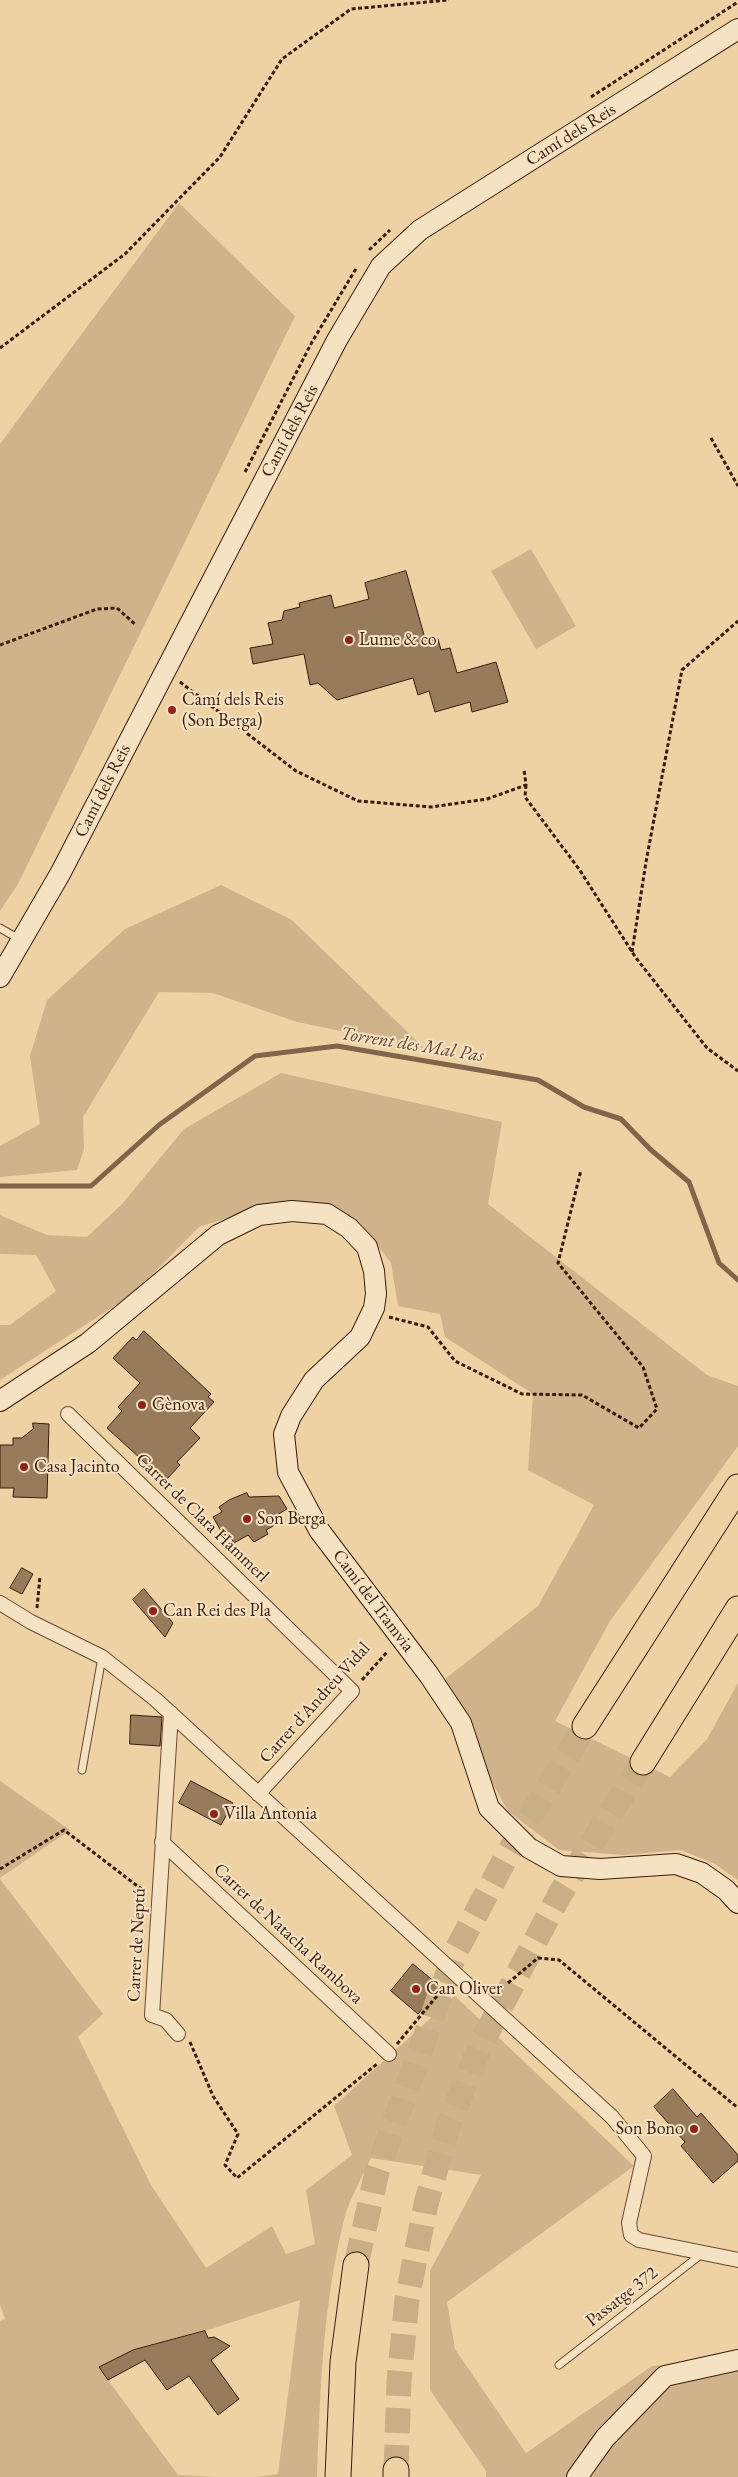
<!DOCTYPE html>
<html>
<head>
<meta charset="utf-8">
<style>
	body { margin:0 }
	canvas { display:block; background:#efd2a3 }
</style>
</head>
<body>
<canvas width="738" height="2477"></canvas>
<script>
const ctx = document.querySelector('canvas').getContext('2d');
ctx.lineJoin = 'round';
function fill(path, color) {
  ctx.fillStyle = color;
  ctx.fill(path, 'evenodd');
}
function strokePath(path, color, width, dash) {
  ctx.strokeStyle = color;
  ctx.lineWidth = width;
  ctx.lineCap = dash ? 'butt' : 'round';
  ctx.setLineDash(dash || []);
  ctx.stroke(path);
}
function drawText(font, color, halo, rows, align = 'center') {
  ctx.font = font + ' "EB Garamond",serif';
  ctx.lineWidth = 4;
  ctx.setLineDash([]);
  ctx.textBaseline = 'middle';
  ctx.strokeStyle = halo;
  ctx.fillStyle = color;
  for (const [text, x, y, turn = 0] of rows) {
    ctx.save();
    ctx.translate(x, y);
    ctx.rotate((+turn || 0) * Math.PI / 180);
    ctx.textAlign = isNaN(turn) ? turn : align;
    if (halo) ctx.strokeText(text, 0, 0);
    ctx.fillText(text, 0, 0);
    ctx.restore();
  }
}
fill(new Path2D(`
	M179,203L295,316L18,884L0,911V444Z
	M531,549L576,626L536,649L491,571Z
	M221,885L292,920L424,1048L297,1022L213,993L159,992L83,1117L84,1149L77,1170L0,1177V1146L40,1124L30,1056L47,1000L125,929Z
	M281,1073L502,1122L488,1204L707,1375L738,1386V1446L610,1621L555,1721L670,1777L707,1739L738,1683V1880L715,1864L681,1850L623,1855L559,1850L508,1811L489,1777L477,1738L445,1679L538,1606L594,1505L528,1470L533,1394L445,1337L440,1314L398,1306L391,1263L362,1225L332,1209L252,1210L199,1227L133,1294L0,1380V1325H10L56,1291L36,1255L0,1254V1215L47,1235L87,1237L122,1204L184,1129Z
	M0,1781L70,1830L0,1878Z
	M0,1879L103,2014L78,2037L151,2185L206,2268L272,2226L286,2254L315,2244L306,2190L352,2155L334,2106L455,1996L634,2166L447,2302L455,2349L526,2453L652,2366L738,2359V2477H486V2471L430,2390V2271L481,2175L371,2158C362,2178 349,2199 344,2220C323,2304 320,2391 317,2477H255L278,2474L300,2300L205,2331L133,2350L108,2380L178,2475L216,2477H0V2321L5,2319L0,2304Z`), '#d0b38a');
strokePath(new Path2D(`
	M0,1186H91L159,1125L255,1056L337,1046L538,1080L584,1107L621,1119L651,1150L689,1182L719,1263L738,1280`), '#816449', 5);
const building = new Path2D(`
	M406,571L426,642L438,639L441,650L450,648L457,673L496,662L508,702L472,712L470,702L435,712L429,691L418,695L413,678L337,700L318,683L310,685L304,654L253,664L250,648L273,644L268,623L282,620L284,611L300,607L299,603L331,595L334,608L369,599L365,583Z
	M144,1331L211,1394L208,1397L214,1402L190,1428L200,1438L177,1462L180,1465L165,1481L107,1428L122,1411L118,1407L140,1383L113,1358L133,1337L136,1340Z
	M33,1423L49,1424L47,1498L13,1497L14,1488H0V1445H13V1438H22L33,1429Z
	M247,1493L249,1497L279,1496L287,1509L277,1515L280,1522L266,1530L268,1534L254,1542L248,1535L234,1543L228,1533L224,1536L213,1517L222,1512L219,1507L229,1500Z
	M22,1568L33,1574L22,1594L10,1588Z
	M144,1589L173,1623L165,1637L133,1600Z
	M131,1715L162,1717L160,1746L130,1744Z
	M191,1781L233,1803L221,1825L179,1803Z
	M413,1964L441,1987L418,2014L391,1991Z
	M673,2089L697,2117L701,2113L738,2155V2161L713,2183L681,2146L685,2142L654,2107Z
	M205,2331L208,2338L214,2337L230,2346L211,2360L239,2399L218,2415L189,2376L167,2390L145,2360L108,2380L99,2367L133,2350Z`);
fill(building, '#977b5b');
strokePath(building, '#381d0e', 1);
strokePath(new Path2D(`
	M356,2265L377,2172L455,1953L505,1859L585,1726
	M396,2470L399,2381L407,2299L426,2204L448,2126L480,2046L560,1894L643,1762`), '#caae85', 25, [25, 12]);
const lane = new Path2D(`
	M0,928L19,939
	M82,1770L102,1657
	M559,2365L703,2253`);
const street = new Path2D(`
	M68,1414L352,1691L258,1794
	M0,1603L31,1622L102,1657L155,1699L612,2117L644,2156L629,2223L631,2235L639,2240L738,2260
	M171,1713L152,2015L166,2020L178,2034
	M162,1842L389,2054`);
const secondary = new Path2D(`
	M0,977L60,874L337,340L381,266L420,230L738,29
	M0,1401L88,1343L218,1235L259,1215L292,1211L327,1214L349,1228L367,1247L374,1271L376,1294L374,1308L360,1337L314,1380L291,1416L284,1434L288,1472L319,1530L429,1675L461,1723L489,1808L529,1848L561,1866L600,1869L676,1864L702,1873L726,1890L738,1903
	M577,2477L605,2438L665,2376L738,2360`);
const highway = new Path2D(`
	M585,1726L738,1487
	M643,1762L738,1609
	M338,2477L343,2362L356,2265
	M396,2477V2470`);
strokePath(lane, '#664a33', 9);
strokePath(street, '#664a33', 16);
strokePath(secondary, '#381d0e', 22);
strokePath(highway, '#381d0e', 27);
strokePath(new Path2D(`
	M591,97L738,2
	M369,250L390,230
	M0,348L125,254L220,157L282,59L351,9L449,0
	M711,438L738,486
	M245,472L312,342L357,267
	M0,645L97,609L117,608L136,625
	M180,682L296,771L358,801L431,807L487,799L526,785L524,769
	M526,785L525,797L579,869L636,958L707,1048L738,1071
	M632,952L646,862L682,670L738,621
	M389,1317L428,1327L455,1361L522,1394L582,1395L639,1428L657,1409L643,1367L558,1263L581,1170
	M37,1608L40,1576
	M362,1680L388,1651
	M0,1869L64,1830L144,1891
	M508,1983L538,1958L559,1960L738,2108
	M190,2042L213,2096L238,2134L225,2165L237,2178L377,2064
	M397,2044L446,1985`), '#381d0e', 3, [4, 2.5]);
strokePath(lane, '#f5e2c3', 7);
strokePath(street, '#f5e2c3', 14);
strokePath(secondary, '#f5e2c3', 20);
strokePath(highway, '#efd2a3', 25);
for (const [x, y, r, color] of [
	[349,640,5,"#8f2418"],
	[172,710,5,"#8f2418"],
	[142,1405,5,"#8f2418"],
	[24,1467,5,"#8f2418"],
	[247,1519,5,"#8f2418"],
	[153,1611,5,"#8f2418"],
	[214,1814,5,"#8f2418"],
	[416,1989,5,"#8f2418"],
	[694,2129,5,"#8f2418"]
]) {
  const dot = new Path2D();
  dot.arc(x, y, r, 0, 2 * Math.PI);
  ctx.fillStyle = color;
  ctx.fill(dot);
  strokePath(dot, '#f5e2c3', 2);
}
drawText('18px', '#381d0e', '#f5e2c3', [
	["Camí dels Reis",571,135,-32],
	["Camí dels Reis",290,431,-62],
	["Camí dels Reis",103,791,-63],
	["Carrer de Clara Hammerl",202,1518,44],
	["Camí del Tramvia",373,1601,53],
	["Carrer d'Andreu Vidal",315,1703,-48],
	["Carrer de Natacha Rambova",288,1934,43],
	["Carrer de Neptú",137,1945,-87],
	["Passatge 372",622,2297,-38]
]);
drawText('18px', '#381d0e', '#f5e2c3', [
	["Lume & co",359,640],
	["Camí dels Reis",182,700],
	["(Son Berga)",182,721],
	["Gènova",152,1405],
	["Casa Jacinto",34,1467],
	["Son Berga",257,1519],
	["Can Rei des Pla",163,1611],
	["Villa Antonia",224,1814],
	["Can Oliver",426,1989],
	["Son Bono",684,2129,"right"]
], 'left');
drawText('italic 19px', '#624730', '#f5e2c3', [
	["Torrent des Mal Pas",412,1045,9]
]);
</script>
</body>
</html>
